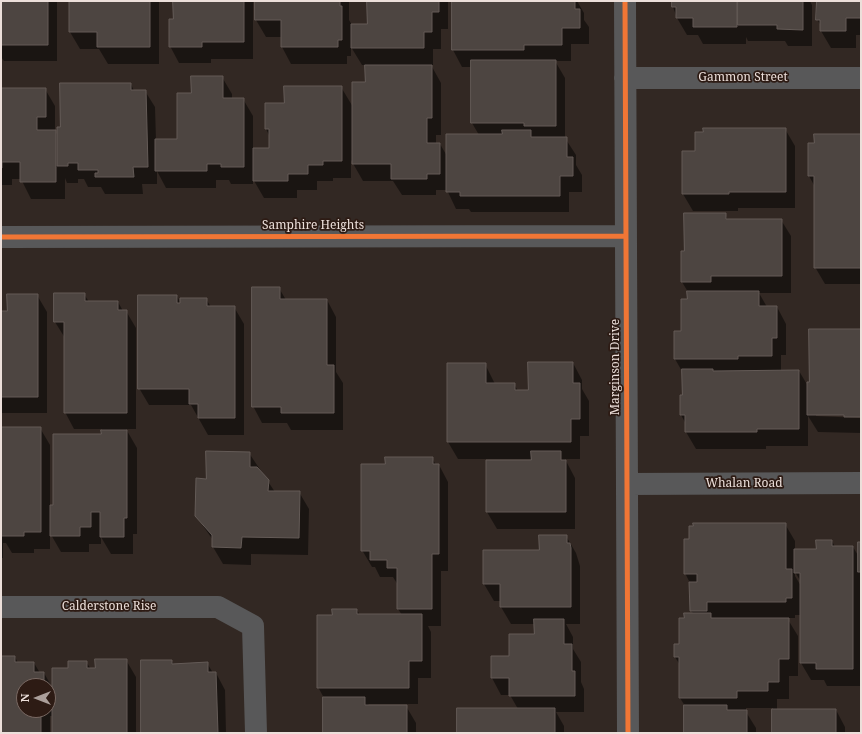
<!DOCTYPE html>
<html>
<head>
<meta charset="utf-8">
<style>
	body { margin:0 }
	#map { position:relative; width:862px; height:734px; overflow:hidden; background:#322823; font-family:"Noto Serif",serif }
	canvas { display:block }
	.frame { position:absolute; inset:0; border:2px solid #ecdfda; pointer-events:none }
	.north { position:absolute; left:16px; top:678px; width:40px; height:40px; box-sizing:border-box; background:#2d1b14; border:1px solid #796963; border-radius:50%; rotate:270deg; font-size:11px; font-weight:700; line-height:16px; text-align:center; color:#ecdfda }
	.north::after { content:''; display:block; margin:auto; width:14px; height:18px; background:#ab9f9a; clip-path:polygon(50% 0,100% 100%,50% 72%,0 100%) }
</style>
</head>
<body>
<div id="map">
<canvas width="862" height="734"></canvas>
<div class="frame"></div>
<div class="north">N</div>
</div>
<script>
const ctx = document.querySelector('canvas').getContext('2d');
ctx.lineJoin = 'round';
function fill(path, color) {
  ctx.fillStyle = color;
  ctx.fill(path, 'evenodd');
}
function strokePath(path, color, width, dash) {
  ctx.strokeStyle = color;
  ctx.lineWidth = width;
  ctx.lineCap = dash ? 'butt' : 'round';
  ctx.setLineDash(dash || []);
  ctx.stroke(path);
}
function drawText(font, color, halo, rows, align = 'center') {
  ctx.font = font + ' "Noto Serif",serif';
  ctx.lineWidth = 3.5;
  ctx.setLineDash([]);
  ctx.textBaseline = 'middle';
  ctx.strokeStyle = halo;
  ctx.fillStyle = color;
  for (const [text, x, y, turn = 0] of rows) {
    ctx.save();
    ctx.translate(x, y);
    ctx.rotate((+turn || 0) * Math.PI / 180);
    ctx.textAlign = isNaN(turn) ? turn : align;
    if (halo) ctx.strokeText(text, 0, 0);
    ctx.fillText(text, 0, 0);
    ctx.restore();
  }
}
fill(new Path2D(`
	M1,1H57V61H4L1,57Z
	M77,1H159V64H108L99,49H80L70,32V3Z
	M174,1H253V59H211V63H179L170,46L174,20Z
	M256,1H349V20L352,25H368V1H448V29H441V49H433V65H431L441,83V135H436V144H440L447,156L479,135L472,123V67H462L453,50V1H577L584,13V20L589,27V44H571V61H555L565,78V138L576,155V165L582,175V192H569V212H471L469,209H456L447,190H436V195H402L393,181H363L351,160V178H333V181H317V190H297V198H264L253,179V184H231L229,180H216V188H166L157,171V184H142L143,194H105L101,187H88L84,179H78V183H67L65,178V199H31L21,179H12V185H1V89H45L55,106V131L58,136L61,128L131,84L134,91H145L155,107L156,140H178L192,94L222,77L232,94V99H243L253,116V149H270V137L266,129V104H285L341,87L353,107L366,83V65H362L351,47V56H347V64H291L282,47V37H266L256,20Z
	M673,1H810L812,5V46H788L785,41H748L746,37V44H703L698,35H687L677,18L673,7Z
	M818,1H861V35H856V48H831L821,31V26L817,19Z
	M785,129L795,146V208H738V211H693L683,194V152H696Z
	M861,135V284H825L815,267V187L809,176V144Z
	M725,214L728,220H781L791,236V293H759L767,307H777L786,324V355H781V371H799L808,386L861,330V416L816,414V416L861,418V433L818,432L808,416V446H766V449H696L686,432V424L681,415V396H683V373L675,359V332H682L688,300V292L682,282L685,252Z
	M279,288L286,300H327L336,317V372L343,383V430H291L287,423H262L253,406Z
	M55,294H84L89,302H118L123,311H126L136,328V429H126L137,448V534H133V554H111L101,537V544H89V552H61L50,533V549H34V553H12L6,543H3V558H1V428H40L50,445V506H54L102,435V429H74L65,412V338L55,322Z
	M37,295L47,312V413H1V312H8Z
	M177,296L181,304L206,299L211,307H234L244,324V435H208L191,405H149L139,388Z
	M573,363L582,380V389L589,401V436H580V459H565L575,478V529H497L487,512L532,461V459H458L448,442V364H485L495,384H514L518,391H529Z
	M249,453L275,492H299L309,509L308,555L251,554V565L223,564L213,547V540L196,516L207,480Z
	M432,458L436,465H439L448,482V571H441V626H428L431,632V678H418V704H368L370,706H406L416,723V733H324V698L318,687L333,616L357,610L360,615H402L398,609V585L393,577H380L375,567H372L362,550L386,465Z
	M785,524L795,541V550H817L832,541L835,547H853L859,557L861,543V686H827L824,680H811L801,663V615H795V618H787L798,636V676H789V699H777V710H836L845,727V733H773V708H746V712L756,728V733H685V706L680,698V665L675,657V645H680L685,619L694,614L691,611L690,583L685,573ZM795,572L801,582V586L795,576Z
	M566,536L576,553L580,566V624H566L573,637V649L581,662V682L584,689V712H556L564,726V733H458L518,709L510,695H501L492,678L510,657L535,635V624H511L501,607V601H494L484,584Z
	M1,657H15L18,663H34L40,673H44L53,689L69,669L86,662L91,669L126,660L136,677V733H53V716H50V733H1ZM24,686H48V710H24Z
	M172,661L174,665L207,663L213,673H216L225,690L226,733H142Z`), '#0007');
const building = new Path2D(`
	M1,1H48V45H1Z
	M76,1H150V47H97V32H69V2Z
	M173,1H244V42H202V47H169V19H173Z
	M255,1H340V6H342V40H338V47H281V20H255Z
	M367,1H439V12H432V32H424V48H351V24H367Z
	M452,1H575V9H580V28H562V45H524V50H452Z
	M672,1H737V27H693V18H676V7H672Z
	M738,1H803V30L777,29V25H738Z
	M817,1H861V18H846V31H820V20H816Z
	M471,60H556V126H524V123H471Z
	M365,65H432V118H427V143H440V174H427V179H391V164H352V82H365Z
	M191,76H223V98H244V167H221V164H207V171H155V139H177V93H191Z
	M60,83H131V90H146L148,167H133L134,177H95V173H98V170H78V163H68V166H57V127H60Z
	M284,86H342V161H323V165H308V174H288V181H253V148H269V129H265V103H284Z
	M1,88H46V117H37V130H56V182H20V162H2V168H1Z
	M703,128H786V192H729V194H682V151H695V132H703Z
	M502,130H531V137H567V157H573V176H560V196H460V192H446V134H502Z
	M814,134H861V268H814V176H808V143H814Z
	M684,213H726V219H782V276H711V282H681V251H684Z
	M252,287H280V299H327V365H334V413H281V407H252Z
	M687,291H759V306H777V338H772V356H738V359H674V331H681V299H687Z
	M54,293H85V301H118V310H127V413H64V322H54Z
	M7,294H38V397H1V311H7Z
	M138,295H177V303H180V298H207V306H235V418H198V404H189V389H138Z
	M809,329H861V417H844V415H807V382H809Z
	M528,362H573V383H580V419H571V442H447V363H486V383H515V390H528Z
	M682,369H713V371L799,370V429H757V432H685V415H680V395H682Z
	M1,427H41V532H24V536H1Z
	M101,430H127V518H124V537H100V512H91V527H80V536H50V505H53V434H101Z
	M206,451L250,452V467H257L269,480L268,491H300L299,538L242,537L241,548L212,547V535L195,516L196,478L206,479Z
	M531,451H561V460H566V512H486V460H531Z
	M385,457H433V464H439V554H432V609H397V568H387V560H370V551H361V464H385Z
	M693,523H786V569H792V598H786V602H707V611H690L689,582H697V574H684V539H689V526H693Z
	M539,535H567V543H570L571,548V607H500V584H483V550H539Z
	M816,540H832V546H853V669H816V663H800V573H794V549H816Z
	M858,542H861V572H858Z
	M332,609H357V614H422V661H409V688H317V615H332Z
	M684,613H711V618H789V659H779V682H768V691H737V698H679V657H674V644H679V618H684Z
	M534,619H564V644H572V671H575V696H509V678H491V656H509V634H534Z
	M1,656H15V662H34V672H44V686H24V710H41V733H1Z
	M95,659H127V733H52V668H68V661H87V668H95Z
	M141,660H172V664L208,662V672H216L218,733H141Z
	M323,697H365V705H407V733H323Z
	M684,705H727V710H747V733H684Z
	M457,708H555V733H457Z
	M772,709H836V733H772Z`);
fill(building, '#4d4541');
strokePath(building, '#645b57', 1);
strokePath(new Path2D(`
	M625,1L628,733
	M625,78H861
	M1,237L626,236
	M627,484L861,483
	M1,607H218L253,626L256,733`), '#585859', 22);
strokePath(new Path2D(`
	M625,1L628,733
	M1,237L626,236`), '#f07635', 5);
drawText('12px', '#ecdfda', '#2d1b14', [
	["Gammon Street",743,78],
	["Samphire Heights",313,226],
	["Marginson Drive",616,367,-90],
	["Whalan Road",744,484],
	["Calderstone Rise",109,607]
]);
</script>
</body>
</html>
